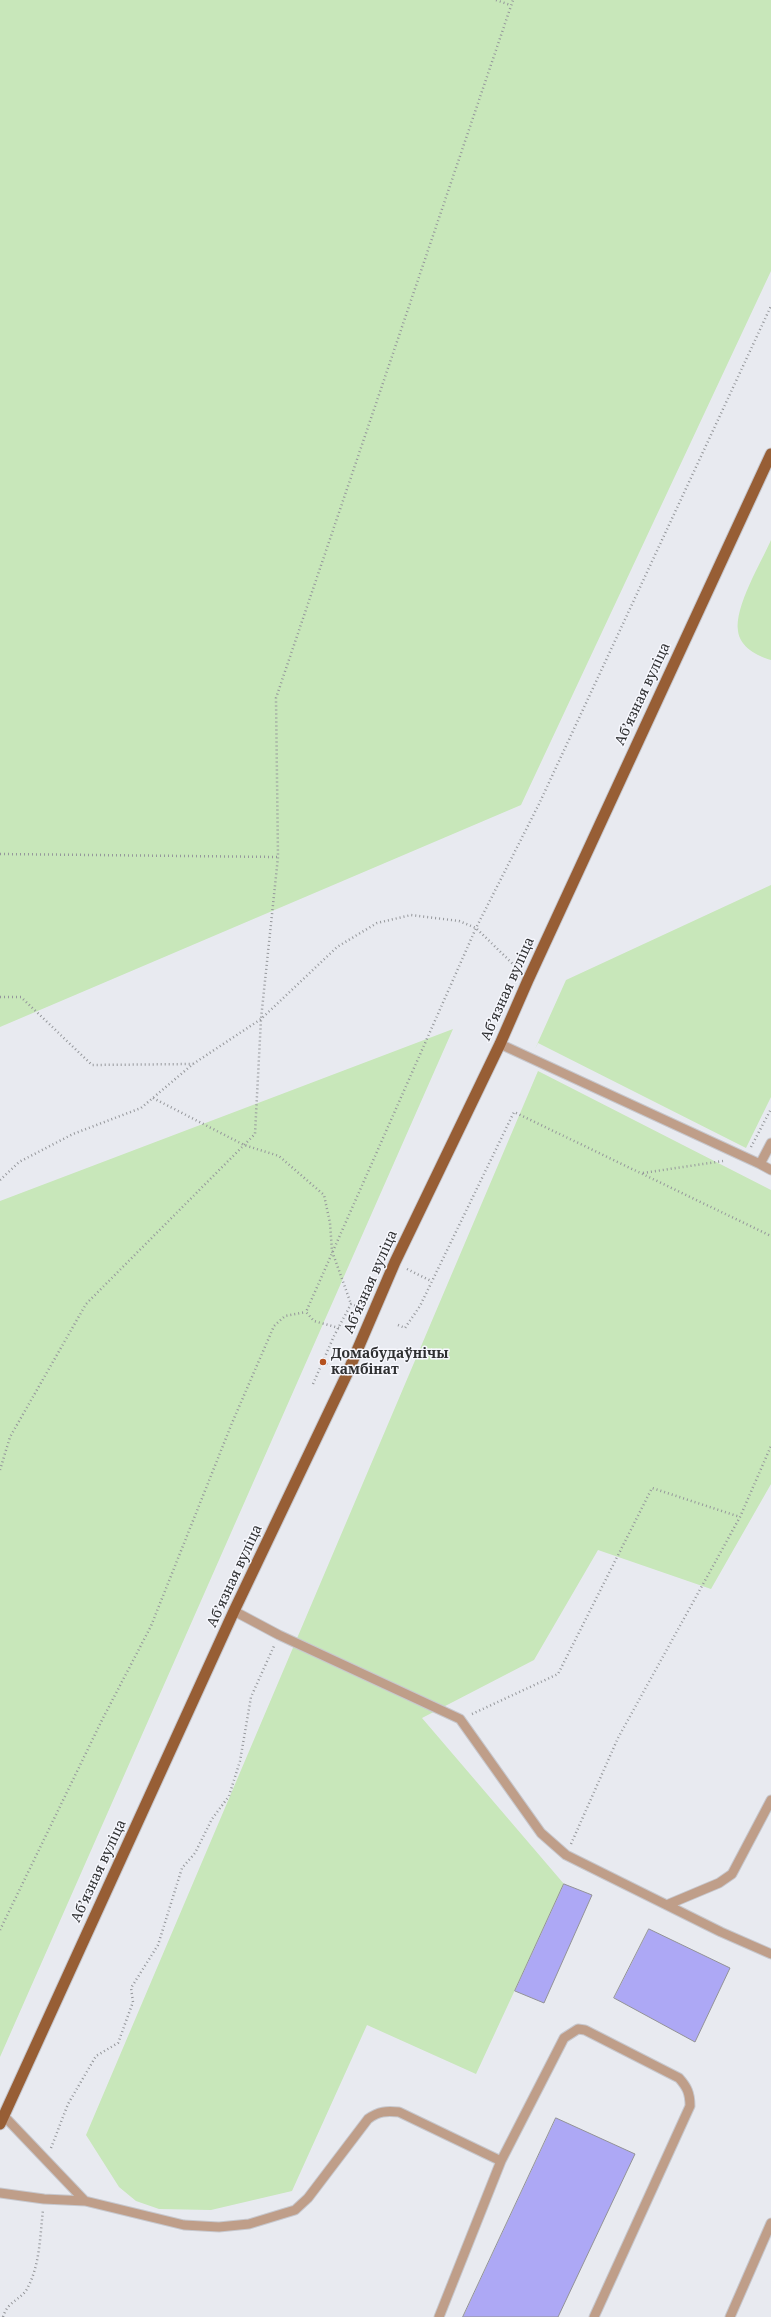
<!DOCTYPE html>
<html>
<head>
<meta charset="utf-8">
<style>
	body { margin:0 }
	canvas { display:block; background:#e8eaf0 }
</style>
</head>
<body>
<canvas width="771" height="2317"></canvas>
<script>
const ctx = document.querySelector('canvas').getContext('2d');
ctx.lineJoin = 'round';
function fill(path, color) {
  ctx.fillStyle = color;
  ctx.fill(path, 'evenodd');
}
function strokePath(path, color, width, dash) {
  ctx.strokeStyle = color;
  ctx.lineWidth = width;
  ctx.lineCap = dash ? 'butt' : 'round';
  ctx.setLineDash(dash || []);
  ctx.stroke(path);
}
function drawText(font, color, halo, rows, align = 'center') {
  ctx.font = font + ' "Noto Serif",serif';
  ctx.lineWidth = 3;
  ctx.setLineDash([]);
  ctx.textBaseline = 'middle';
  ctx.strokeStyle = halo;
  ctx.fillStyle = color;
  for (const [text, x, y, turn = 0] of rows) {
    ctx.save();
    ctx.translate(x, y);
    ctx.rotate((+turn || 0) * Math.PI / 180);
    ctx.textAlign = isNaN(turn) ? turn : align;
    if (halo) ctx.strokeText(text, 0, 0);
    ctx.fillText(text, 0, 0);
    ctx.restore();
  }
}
fill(new Path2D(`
	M0,0H771V271L521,805L0,1027Z
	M771,540V660C757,656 740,647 738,631C734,607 761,563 771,540Z
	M771,885V1097L746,1148L538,1043L535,1049L566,980Z
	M453,1029L0,2057V1201Z
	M538,1071L771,1190V1484L711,1589L598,1550L534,1660L422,1718L564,1884L476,2074L367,2025L292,2191L211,2210L159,2209L136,2201L119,2187L86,2135Z`), '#c8e7ba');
const building = new Path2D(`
	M564,1884L592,1895L544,2003L515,1991Z
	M649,1929L730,1968L695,2042L614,1998Z
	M556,2118L635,2154L558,2317H463Z`);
fill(building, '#ada8f5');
strokePath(building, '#929297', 1);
const service = new Path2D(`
	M500,1044L760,1164L771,1143
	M760,1164L771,1170
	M234,1611L279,1635L460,1719L541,1833L566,1855L721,1932L771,1954
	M669,1904L719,1883L732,1874L771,1800
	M4,2116L85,2201
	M0,2193L44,2199L85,2201L184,2225L219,2227L249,2224L295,2210L308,2198L368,2119C379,2111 386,2111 399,2112L501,2161L564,2038L578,2029L585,2030L679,2078C687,2087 690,2093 690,2106L594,2317
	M439,2317L501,2161
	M730,2317L771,2223`);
const primary = new Path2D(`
	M0,2124L234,1611L347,1374L395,1262L500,1044L528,980L771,454`);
strokePath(service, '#c7c8ce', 11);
strokePath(primary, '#c7c8ce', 13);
strokePath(new Path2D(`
	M496,0L510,5
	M0,854L278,857
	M0,997H21L92,1065L193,1064
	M153,1098L244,1145L279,1156L324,1195L330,1223L332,1251L351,1304
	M751,1147L771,1109
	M643,1173L723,1161
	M0,1180L19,1162L73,1134L141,1108L193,1064L261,1019L337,947L377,923L411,915L459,921L476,928L518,969
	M407,1269L431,1281
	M398,1325L405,1328L420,1306L514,1112L771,1236
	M339,1328L314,1321L306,1312L476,928L539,804L771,306
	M323,1362L335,1368
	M313,1384L334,1336L351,1304L361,1308
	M0,1470L10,1437L86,1304L255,1134L261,1019L278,857L276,698L513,0
	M472,1714L558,1674L652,1488L740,1517
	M571,1844L618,1738L740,1517L771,1446
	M0,1930L101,1722L151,1626L232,1423L274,1326L285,1316L306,1312
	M51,2148L68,2104L96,2056L118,2043L133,2002L131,1988L158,1945L182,1868L195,1853L212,1819L229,1796L240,1761L251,1697L274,1646
	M3,2317C8,2300 22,2300 28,2287C40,2264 40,2236 43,2210`), '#95979b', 2.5, [1, 3]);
strokePath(service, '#bf9e89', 9);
strokePath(primary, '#975e35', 11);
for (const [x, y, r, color] of [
	[323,1362,4,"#b5511e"]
]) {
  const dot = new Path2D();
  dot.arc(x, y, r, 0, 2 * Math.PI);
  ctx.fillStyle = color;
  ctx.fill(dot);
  strokePath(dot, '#f6f7fd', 1.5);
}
drawText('14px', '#2e2f31', '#f6f7fd', [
	["Абʼязная вуліца",643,694,-65],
	["Абʼязная вуліца",508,989,-66],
	["Абʼязная вуліца",371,1282,-66],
	["Абʼязная вуліца",235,1576,-65],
	["Абʼязная вуліца",99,1871,-65]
]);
drawText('bold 14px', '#2e2f31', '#f6f7fd', [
	["Домабудаўнічы",331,1354],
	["камбінат",331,1370]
], 'left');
</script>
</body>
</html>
